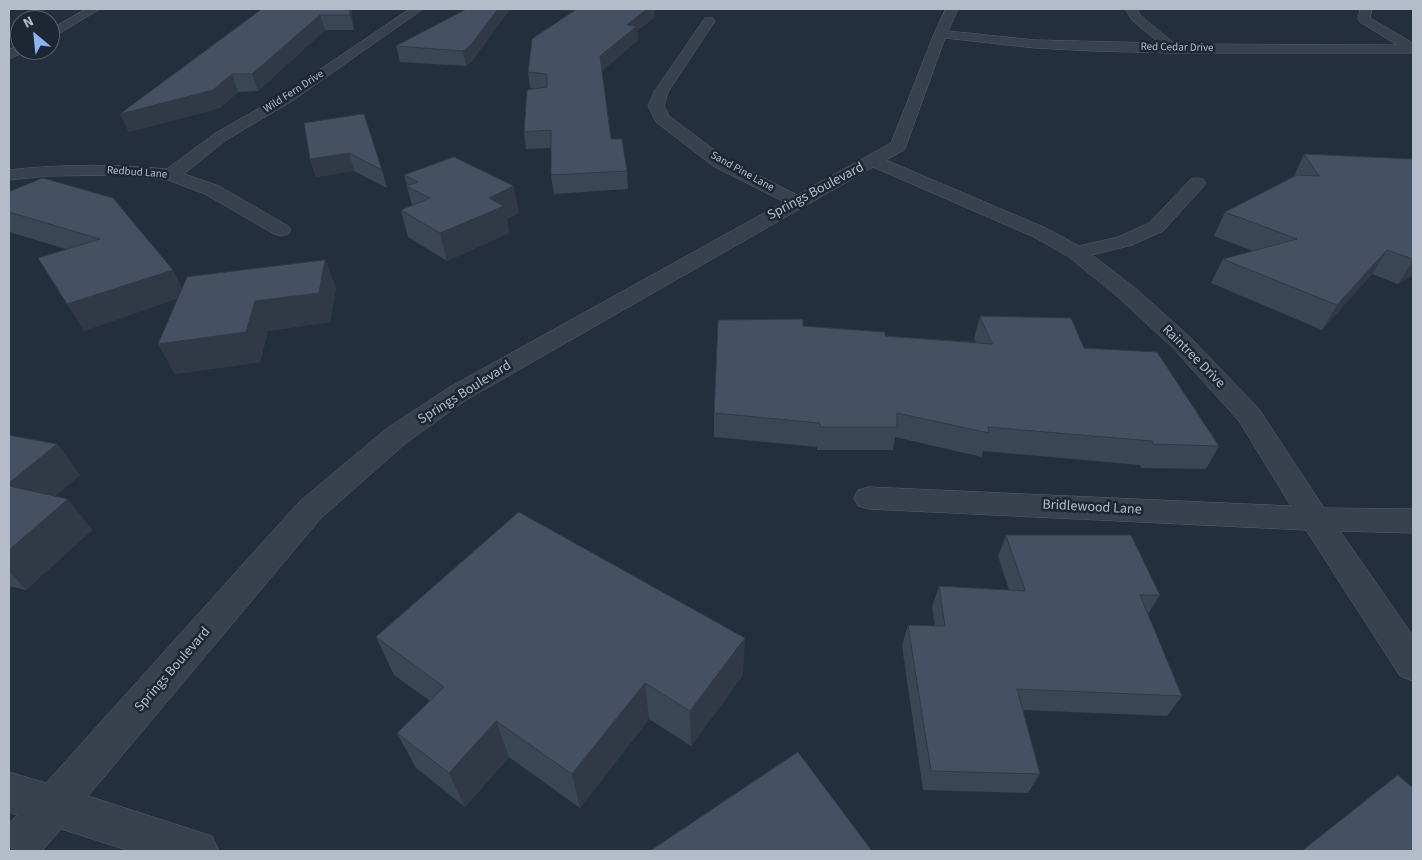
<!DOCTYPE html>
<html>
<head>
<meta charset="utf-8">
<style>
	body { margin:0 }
	#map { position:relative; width:1422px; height:860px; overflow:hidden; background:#242f3e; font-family:"Source Sans 3",sans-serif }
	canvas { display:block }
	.frame { position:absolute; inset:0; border:10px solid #b4bcc9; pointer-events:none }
	.north { position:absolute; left:10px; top:10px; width:50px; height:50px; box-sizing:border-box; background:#1d2633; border:1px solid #59626f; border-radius:50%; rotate:332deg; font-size:14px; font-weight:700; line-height:20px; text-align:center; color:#b4bcc9 }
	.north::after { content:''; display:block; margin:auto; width:18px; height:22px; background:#8ab4f8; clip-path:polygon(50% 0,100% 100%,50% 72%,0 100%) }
</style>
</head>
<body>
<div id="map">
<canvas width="1422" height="860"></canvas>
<div class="frame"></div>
<div class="north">N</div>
</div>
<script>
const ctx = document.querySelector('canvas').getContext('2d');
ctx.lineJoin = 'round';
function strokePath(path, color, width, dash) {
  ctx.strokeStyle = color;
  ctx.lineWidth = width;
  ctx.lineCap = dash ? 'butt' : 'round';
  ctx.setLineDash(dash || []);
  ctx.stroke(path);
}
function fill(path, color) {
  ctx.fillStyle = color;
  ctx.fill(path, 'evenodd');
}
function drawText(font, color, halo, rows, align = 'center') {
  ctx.font = font + ' "Source Sans 3",sans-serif';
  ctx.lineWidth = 5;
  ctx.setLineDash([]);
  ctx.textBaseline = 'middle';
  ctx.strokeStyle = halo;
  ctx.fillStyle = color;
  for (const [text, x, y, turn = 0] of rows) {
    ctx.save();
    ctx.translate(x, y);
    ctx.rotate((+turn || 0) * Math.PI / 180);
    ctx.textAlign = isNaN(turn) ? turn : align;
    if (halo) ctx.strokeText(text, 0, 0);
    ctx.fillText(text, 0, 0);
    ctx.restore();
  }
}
const minor = new Path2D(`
	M86,9H100L50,39V30Z
	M410,9H423L292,101L226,140L184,174L219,186L288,226L291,230L288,234L281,236L274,234L205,194L168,180L118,175L48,176L9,180V170C62,164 114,164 167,169L214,134L282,95Z
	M946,9H958L948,31L1035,40L1159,43L1132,20L1125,9H1137L1140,15L1175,44L1397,45L1360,22L1358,19L1360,9H1372L1370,18L1413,43V53H1173L1094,51L1035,48L945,38L906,146L904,150L886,160L1048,229L1079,246L1118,237L1149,223L1191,179L1197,178L1203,179L1206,183L1203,187L1163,231L1132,245L1092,255L1134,287L1191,338L1259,409L1324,508L1413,509V533L1340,531L1413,636V681L1400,676L1306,530L869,509L858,506L854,498L858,490L869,487L1291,506L1239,421L1173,348L1118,297L1069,257L1034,237L873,167L466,400L406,443L321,518L88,796L212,836L219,851H130L61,829L42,851H9V824L17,815L9,812V772L46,783L299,502L386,429L448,388L784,202L713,166L656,122L648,106L654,92L705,18H713L715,21L668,92L664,106L669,116L725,158L797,195L891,143L934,34Z
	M20,45V50H26L25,52L9,59V50Z`);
strokePath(minor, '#565f6c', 1);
fill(minor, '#38414e');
fill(new Path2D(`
	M262,9H351L354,30H325L258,91L238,92L220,108L129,132L120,114Z
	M467,9H510L472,61L466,66L400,62L396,46Z
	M655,17L637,31L638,40L602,71L611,139L627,171L628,189L554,194L551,175V148L526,149L524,132L537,89L530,88L528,72Z
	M304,123L382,170L387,188L354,171L316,177L310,159Z
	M1304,154L1413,159V275L1398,284L1372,274L1322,330L1211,283L1223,259L1253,251L1214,236L1225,212L1294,176Z
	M404,175L519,213L507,219L509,233L447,261L408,237L401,210L412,206Z
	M43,178L182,288L325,260L336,288L330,322L268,331L260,362L175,374L158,344L178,298L84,331L66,249L9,232V192Z
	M980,316L1084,348L1219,446L1206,469L1141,468L1140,465L983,451L982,457L895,437L893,450H817V447L714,437V413L885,336L976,342L974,338Z
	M9,435L57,444L80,475L55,496L92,530L26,590L9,586Z
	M1006,535L1160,595L1148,614L1182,696L1167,716L1023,710L1040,774L1028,793L923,790L902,646L908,625L935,626L932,607L939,586L1009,590L998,556Z
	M376,637L743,675L691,746L649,719L580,808L509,757L465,807L416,768L397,733L430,701L394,675Z`), '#3b4654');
fill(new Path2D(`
	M349,9H351L354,30L350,15Z
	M498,9H510L472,61L466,66L463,51Z
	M647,9H654L655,17L637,31L638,40L601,72L600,56L627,25Z
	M320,15L325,30L258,91L252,74Z
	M232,74L238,92L220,108L129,132L120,114Z
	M349,153L354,171L316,177L310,159Z
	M514,186L519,213L507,219L509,233L447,261L440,233L489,198Z
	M1387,250L1372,274L1322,330L1337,305Z
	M325,260L336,288L330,322L268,331L260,362L175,374L158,344L255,301Z
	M1413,261V275L1398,284Z
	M173,270L186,295L84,331L67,304Z
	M57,444L80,475L31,517L9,490V483Z
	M68,499L92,530L26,590L9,571V550Z
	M745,638L743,675L691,746L690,711Z
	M645,683L649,719L580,808L572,774Z
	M496,721L509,757L465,807L449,773Z`), '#303945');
const building = new Path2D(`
	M262,9H349L350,15H320L252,74H232L213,90L120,114Z
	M467,9H498L470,46L463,51L396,46Z
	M577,9H647L627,25L637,26L600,56L611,139H622L627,171L551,175V130L524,132L527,90L547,87V74L528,72L532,39Z
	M364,114L382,170L349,153L310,159L304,123Z
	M1304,154L1413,159V259L1387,250L1337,305L1223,259L1297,239L1225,212L1297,175L1319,176Z
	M454,157L514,186L489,198L504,206L440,233L401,210L430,198L406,186L418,182L404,175Z
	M43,178L113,198L173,270L67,304L38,258L100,239L9,212V192Z
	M325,260L319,293L255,301L246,332L158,344L187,277Z
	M980,316L1071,318L1084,348L1157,352L1219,446L1153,444L1152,441L988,427L989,433L897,413V427H820V423L714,413L718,320L803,319V326L885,332V336L992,344Z
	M9,435L57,444L9,483Z
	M9,486L68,499L9,550Z
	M519,512L745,638L690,711L645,683L572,774L496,721L449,773L397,733L444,687L376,637Z
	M1006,535H1131L1160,595H1140L1182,696L1017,689L1040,774L931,771L908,625L945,626L939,586L1025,591Z
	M798,752L872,851H650Z
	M1398,775L1413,788V851H1302Z`);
fill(building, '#455162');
strokePath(building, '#303945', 1);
drawText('11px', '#b4bcc9', '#1d2633', [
	["Red Cedar Drive",1177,48,1],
	["Wild Fern Drive",294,92,-33],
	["Sand Pine Lane",742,172,29],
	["Redbud Lane",137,173,4]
]);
drawText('14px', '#b4bcc9', '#1d2633', [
	["Springs Boulevard",816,192,-28],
	["Raintree Drive",1193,357,45],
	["Springs Boulevard",465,393,-32],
	["Bridlewood Lane",1092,508,3],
	["Springs Boulevard",173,670,-49]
]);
</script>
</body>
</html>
